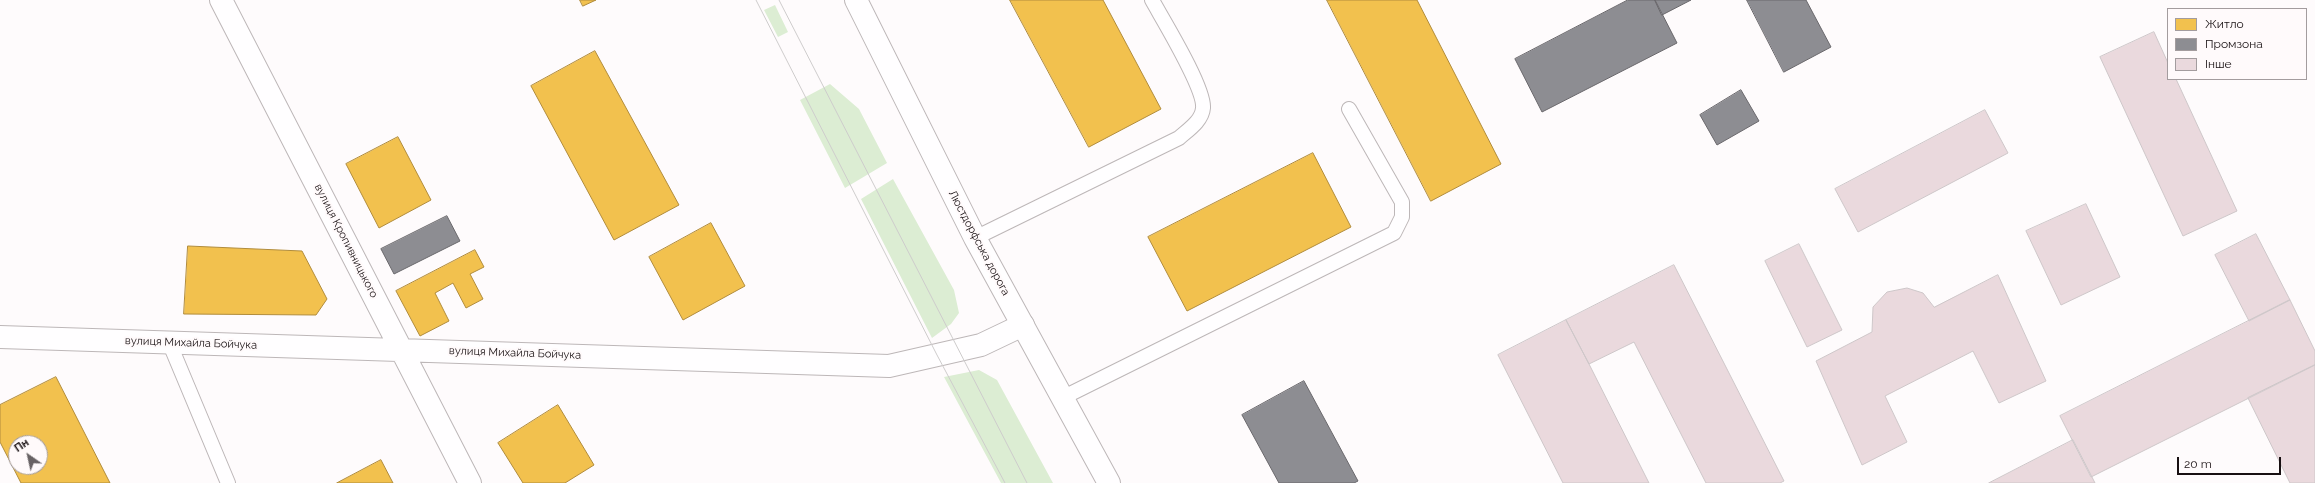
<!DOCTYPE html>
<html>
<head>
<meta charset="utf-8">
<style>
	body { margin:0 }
	#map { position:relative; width:2315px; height:483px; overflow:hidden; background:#fefbfc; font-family:Raleway,sans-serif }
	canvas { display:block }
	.legend { position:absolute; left:2167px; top:8px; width:140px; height:72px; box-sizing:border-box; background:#fffafb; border:1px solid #a39c9e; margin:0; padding:5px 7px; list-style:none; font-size:12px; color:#181012 }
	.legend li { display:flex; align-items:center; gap:8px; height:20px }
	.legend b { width:20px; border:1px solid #a39c9e }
	.north { position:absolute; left:8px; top:435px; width:40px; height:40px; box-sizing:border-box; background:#fffafb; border:1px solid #a39c9e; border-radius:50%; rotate:326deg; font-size:11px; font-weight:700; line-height:16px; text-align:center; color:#181012 }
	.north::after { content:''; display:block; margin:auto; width:14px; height:18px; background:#686264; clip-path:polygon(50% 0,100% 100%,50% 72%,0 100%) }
	.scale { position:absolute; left:2177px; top:457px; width:104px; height:18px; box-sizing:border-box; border:2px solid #181012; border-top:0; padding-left:5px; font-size:12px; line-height:14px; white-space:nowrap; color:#181012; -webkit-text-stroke:3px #fffafb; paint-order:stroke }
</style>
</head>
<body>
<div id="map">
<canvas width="2315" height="483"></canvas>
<ul class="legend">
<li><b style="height:11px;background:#f2c14e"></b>Житло</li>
<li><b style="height:11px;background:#8d8d92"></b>Промзона</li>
<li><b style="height:11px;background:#ead9dd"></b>Інше</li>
</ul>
<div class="north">Пн</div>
<div class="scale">20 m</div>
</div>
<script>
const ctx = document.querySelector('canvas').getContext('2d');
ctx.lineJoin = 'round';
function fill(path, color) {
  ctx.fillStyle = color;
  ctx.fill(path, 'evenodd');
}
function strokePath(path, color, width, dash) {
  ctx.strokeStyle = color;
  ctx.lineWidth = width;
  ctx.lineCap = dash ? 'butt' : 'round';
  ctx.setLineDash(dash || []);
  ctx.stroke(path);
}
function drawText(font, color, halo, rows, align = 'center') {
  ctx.font = font + ' Raleway,sans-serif';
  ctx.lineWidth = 4;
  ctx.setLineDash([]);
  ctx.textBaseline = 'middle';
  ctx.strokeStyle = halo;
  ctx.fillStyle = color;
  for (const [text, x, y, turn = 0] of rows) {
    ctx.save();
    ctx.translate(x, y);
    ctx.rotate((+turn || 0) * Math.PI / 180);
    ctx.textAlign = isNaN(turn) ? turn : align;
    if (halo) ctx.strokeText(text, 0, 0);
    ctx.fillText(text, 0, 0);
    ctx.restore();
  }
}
fill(new Path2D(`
	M775,5L788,32L778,37L764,10Z
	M830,84L859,109L887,163L845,188L800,100Z
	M893,179L954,290L959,313L951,324L932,338L861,199Z
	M979,370L997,380L1053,483H1001L944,377Z`), '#dcedd3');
const homes = new Path2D(`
	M580,0H596L583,6Z
	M1010,0H1103L1161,109L1089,147Z
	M1327,0H1417L1501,164L1431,201Z
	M595,51L679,205L614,240L531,86Z
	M398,137L431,200L379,228L346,164Z
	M1313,153L1351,227L1187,311L1148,237Z
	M711,223L745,286L683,320L649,257Z
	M188,246L302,251L327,299L316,315L184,314Z
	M475,250L484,267L470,274L483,299L466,308L453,283L435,293L449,321L420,336L396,291Z
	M56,377L110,483H21L0,442V405ZM16,443H40V467H16Z
	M558,405L594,465L565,483H523L498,443Z
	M381,460L393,483H337Z`);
fill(homes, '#f2c14e');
strokePath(homes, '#b18c3c', 1);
const industry = new Path2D(`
	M1628,0H1655L1677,43L1542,112L1515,59Z
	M1655,0H1691L1662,15Z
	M1747,0H1806L1831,47L1784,72Z
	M1741,90L1759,121L1717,145L1700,115Z
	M447,216L460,241L394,274L381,249Z
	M1304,381L1358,481L1354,483H1279L1242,415Z`);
fill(industry, '#8d8d92');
strokePath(industry, '#6a686c', 1);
const building = new Path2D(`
	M2154,32L2168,63V79H2176L2237,211L2183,236L2100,57Z
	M1985,110L2008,153L1858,232L1835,189Z
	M2086,204L2120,277L2061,305L2026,231Z
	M2256,234L2290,300L2249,321L2215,255Z
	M1799,244L1842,330L1807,347L1765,261Z
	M1674,265L1784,481L1780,483H1706L1634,342L1589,364L1566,320Z
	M1998,275L2046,381L1999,403L1973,351L1885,396L1907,442L1862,465L1816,361L1872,332L1873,307L1887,292L1907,288L1923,293L1934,307Z
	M2290,300L2315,351V365L2091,477L2060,416Z
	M1566,320L1589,364L1649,483H1563L1498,355Z
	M2315,365V483H2290L2248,398Z
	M2073,440L2095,483H1989Z`);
fill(building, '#ead9dd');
strokePath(building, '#cec7c9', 1);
const lane = new Path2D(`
	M975,238L1179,138C1188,130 1202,121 1203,108C1205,88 1163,20 1152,0
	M169,342L228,483
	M1064,397L1394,233L1402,217V202L1349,109`);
const street = new Path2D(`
	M221,0L470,483
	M0,337L889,366L981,345L1023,325`);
const primary = new Path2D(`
	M856,0L975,238L1109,483`);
strokePath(lane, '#bdb7b8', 16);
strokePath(street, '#bdb7b8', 24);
strokePath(primary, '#bdb7b8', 24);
strokePath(lane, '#fffeff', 14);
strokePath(street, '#fffeff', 22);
strokePath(primary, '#fffeff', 22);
strokePath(new Path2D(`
	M756,0L937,355L1005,483
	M779,0L1027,483`), '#cecccc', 1);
drawText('11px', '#181012', '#fffafb', [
	["вулиця Кропивницького",346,241,63],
	["Люстдорфська дорога",979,243,62],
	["вулиця Михайла Бойчука",191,343,2],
	["вулиця Михайла Бойчука",515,353,2]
]);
</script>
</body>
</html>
